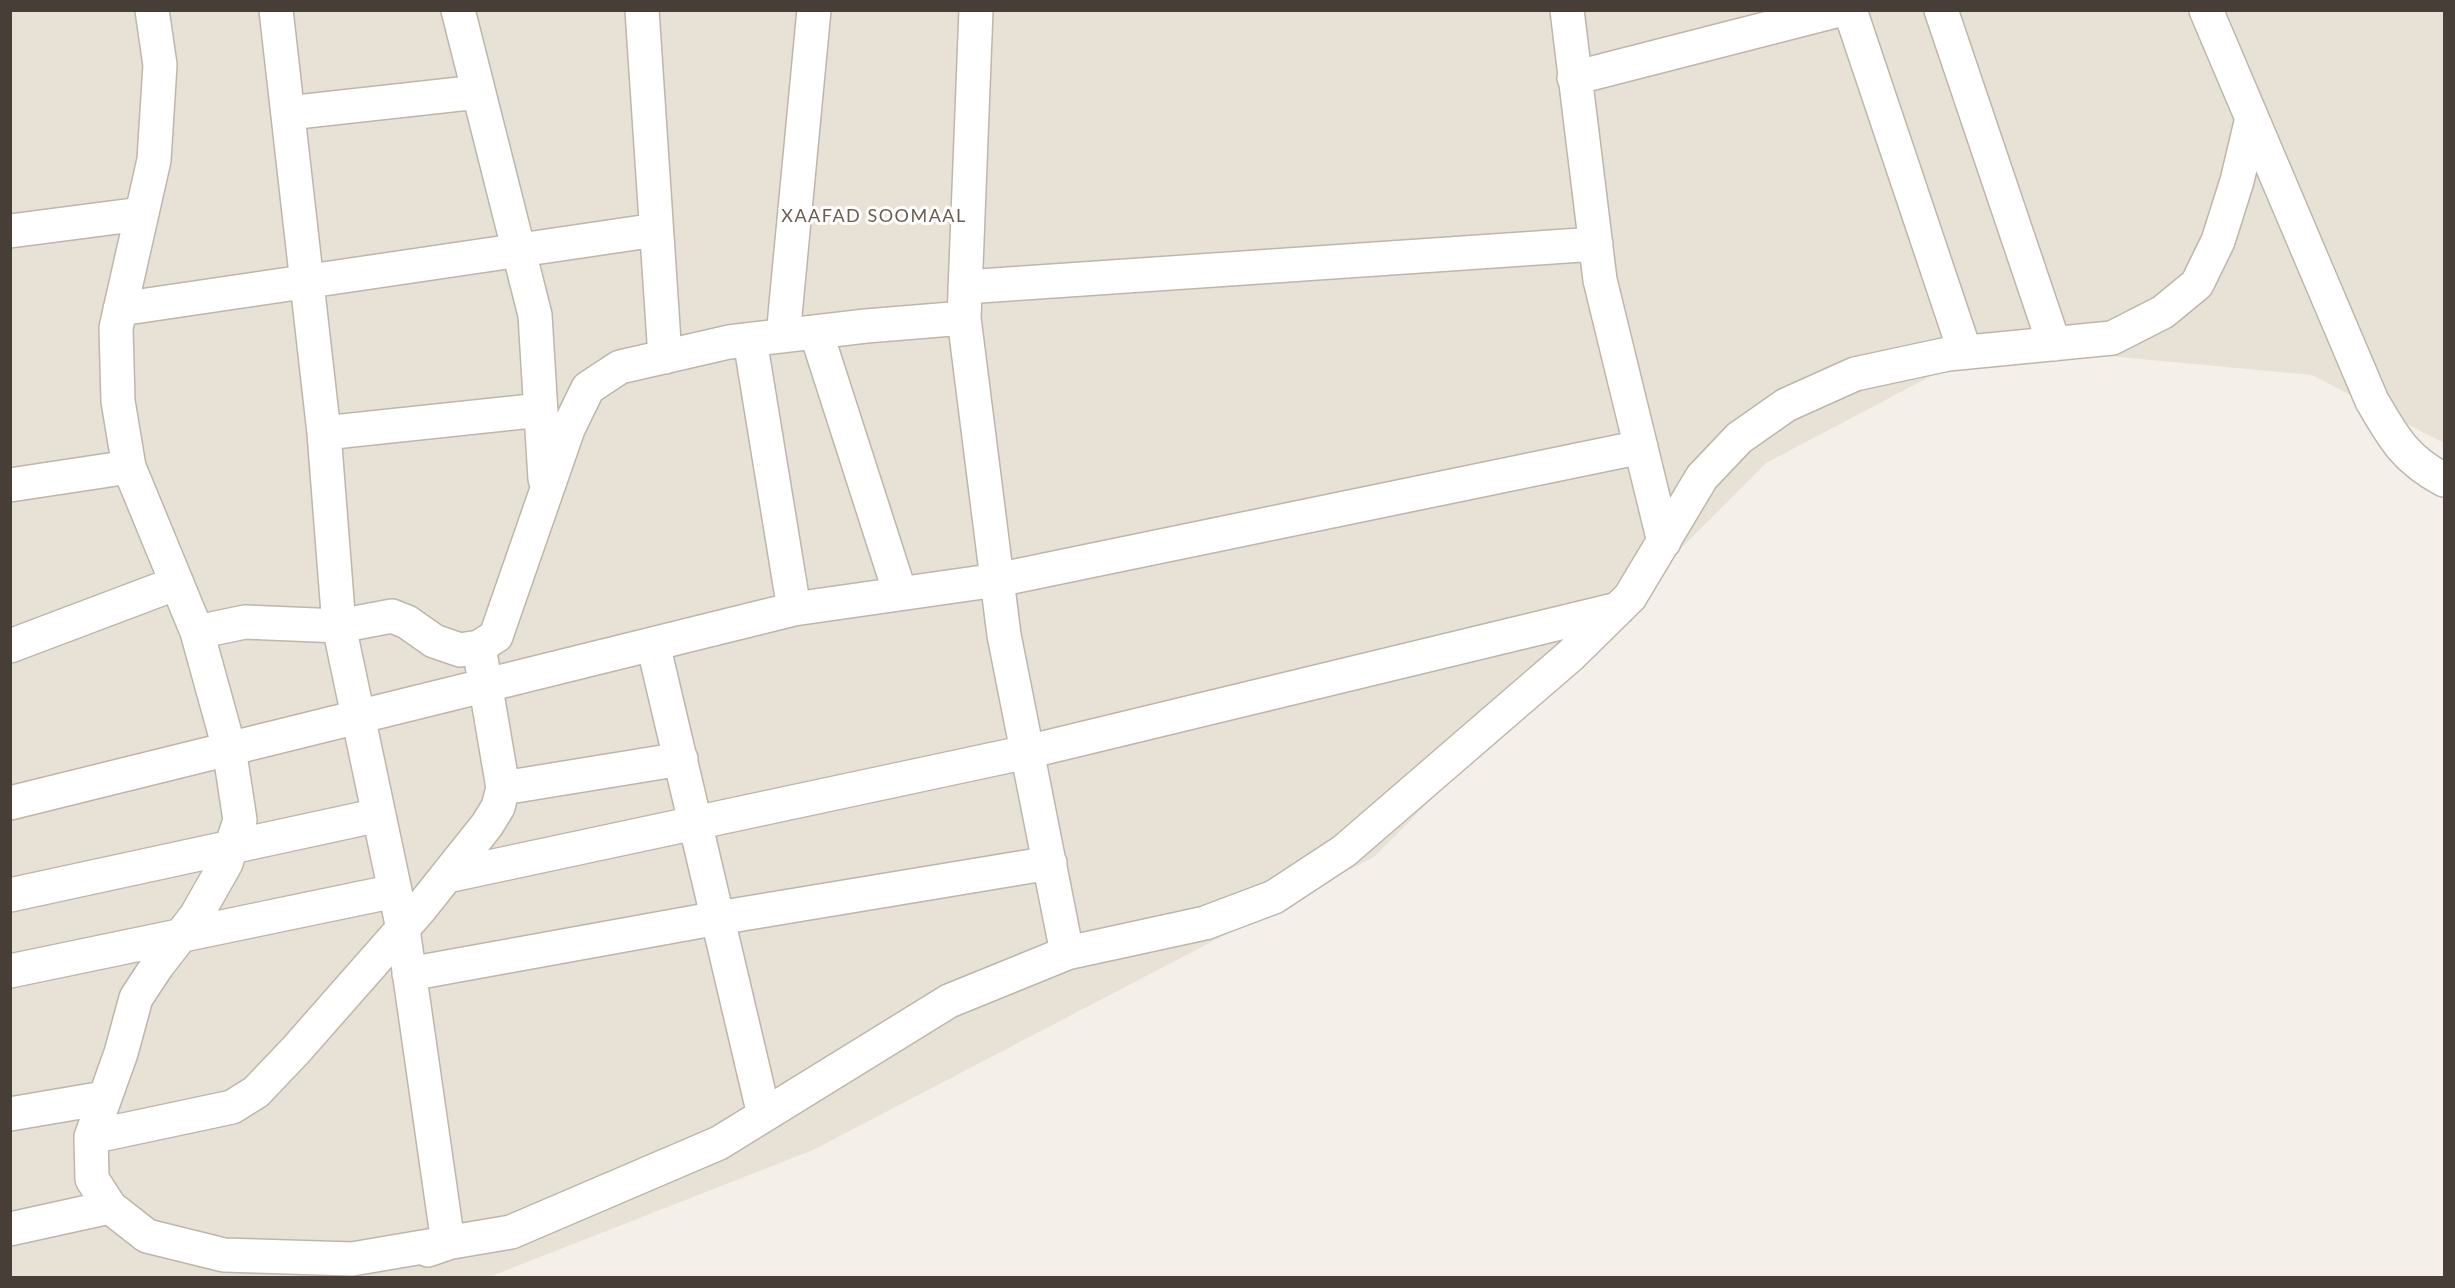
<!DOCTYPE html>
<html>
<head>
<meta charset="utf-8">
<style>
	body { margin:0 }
	#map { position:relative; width:2455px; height:1288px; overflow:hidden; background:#f4efe8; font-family:Lato,sans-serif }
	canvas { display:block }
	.frame { position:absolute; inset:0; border:12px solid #473f37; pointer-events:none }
</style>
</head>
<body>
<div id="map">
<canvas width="2455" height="1288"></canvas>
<div class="frame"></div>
</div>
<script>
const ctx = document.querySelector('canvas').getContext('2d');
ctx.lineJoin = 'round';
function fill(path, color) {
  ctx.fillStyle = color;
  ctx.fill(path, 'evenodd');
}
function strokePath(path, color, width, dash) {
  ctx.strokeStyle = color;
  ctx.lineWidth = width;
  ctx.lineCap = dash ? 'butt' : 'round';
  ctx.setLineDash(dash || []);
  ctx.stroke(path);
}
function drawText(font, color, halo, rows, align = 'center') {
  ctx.font = font + ' Lato,sans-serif';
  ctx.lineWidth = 6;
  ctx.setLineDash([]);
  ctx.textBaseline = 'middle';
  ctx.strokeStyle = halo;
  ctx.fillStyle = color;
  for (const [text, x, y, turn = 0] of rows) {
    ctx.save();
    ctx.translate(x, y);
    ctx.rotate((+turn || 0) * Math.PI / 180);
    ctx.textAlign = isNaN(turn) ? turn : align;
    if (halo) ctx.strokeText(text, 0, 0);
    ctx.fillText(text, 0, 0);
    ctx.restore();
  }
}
fill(new Path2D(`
	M10,11H2444V443L2312,375L1990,345L1766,463L1374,857L813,1150L489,1277H11Z`), '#e8e1d6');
const minor = new Path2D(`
	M152,10L160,65L154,160L116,328L118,401L129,467L197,632L245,622L339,626L392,616L407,622L434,641L460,650L479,647L503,788L681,759
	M276,10L324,433L339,626L403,929L448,1243L428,1250
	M458,10L535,315L545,479
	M642,10L665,357
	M976,10L964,318L1004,635L1067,953
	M1567,10L1600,280L1664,542
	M1850,10L1965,352
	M1941,10L2054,344
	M2206,10L2372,401C2394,439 2405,459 2444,480
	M1574,78L1839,10
	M288,113L478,92
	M10,231L141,214
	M965,287L1596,244
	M120,309L656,230
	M816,332L900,593
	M783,336L814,10
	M750,340L794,609L997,580L1641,447
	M324,433L541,410
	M10,485L129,467
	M197,632L229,748L240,820L226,863L196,916L157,966L136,998L121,1053L91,1137L92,1179L110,1207L147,1236L224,1255L352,1259L511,1232L719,1143L949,1001L1067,953L1205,923L1274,897L1344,851L1571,655L1630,597L1702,477L1739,438L1786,405L1855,374L1948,354L2112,338L2163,312L2197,284L2218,241L2237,181L2252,118
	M653,644L764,1115
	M10,646L177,583
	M479,647L496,636L568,429L588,388L620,367L729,342L866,326L964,318
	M10,803L794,609
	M447,876L1027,752L1618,609
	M10,895L379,815
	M10,971L395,891
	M409,974L718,918L1050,863
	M10,1114L104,1098
	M91,1137L232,1107L256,1092L296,1050L420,909L487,825L498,807L503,788
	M10,1229L110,1207`);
strokePath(minor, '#bfb6aa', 36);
strokePath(minor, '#fff', 33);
ctx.letterSpacing = '1.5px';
drawText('18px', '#6a5c4e', '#fff', [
	["XAAFAD SOOMAAL",874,216]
]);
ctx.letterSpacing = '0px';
</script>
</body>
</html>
